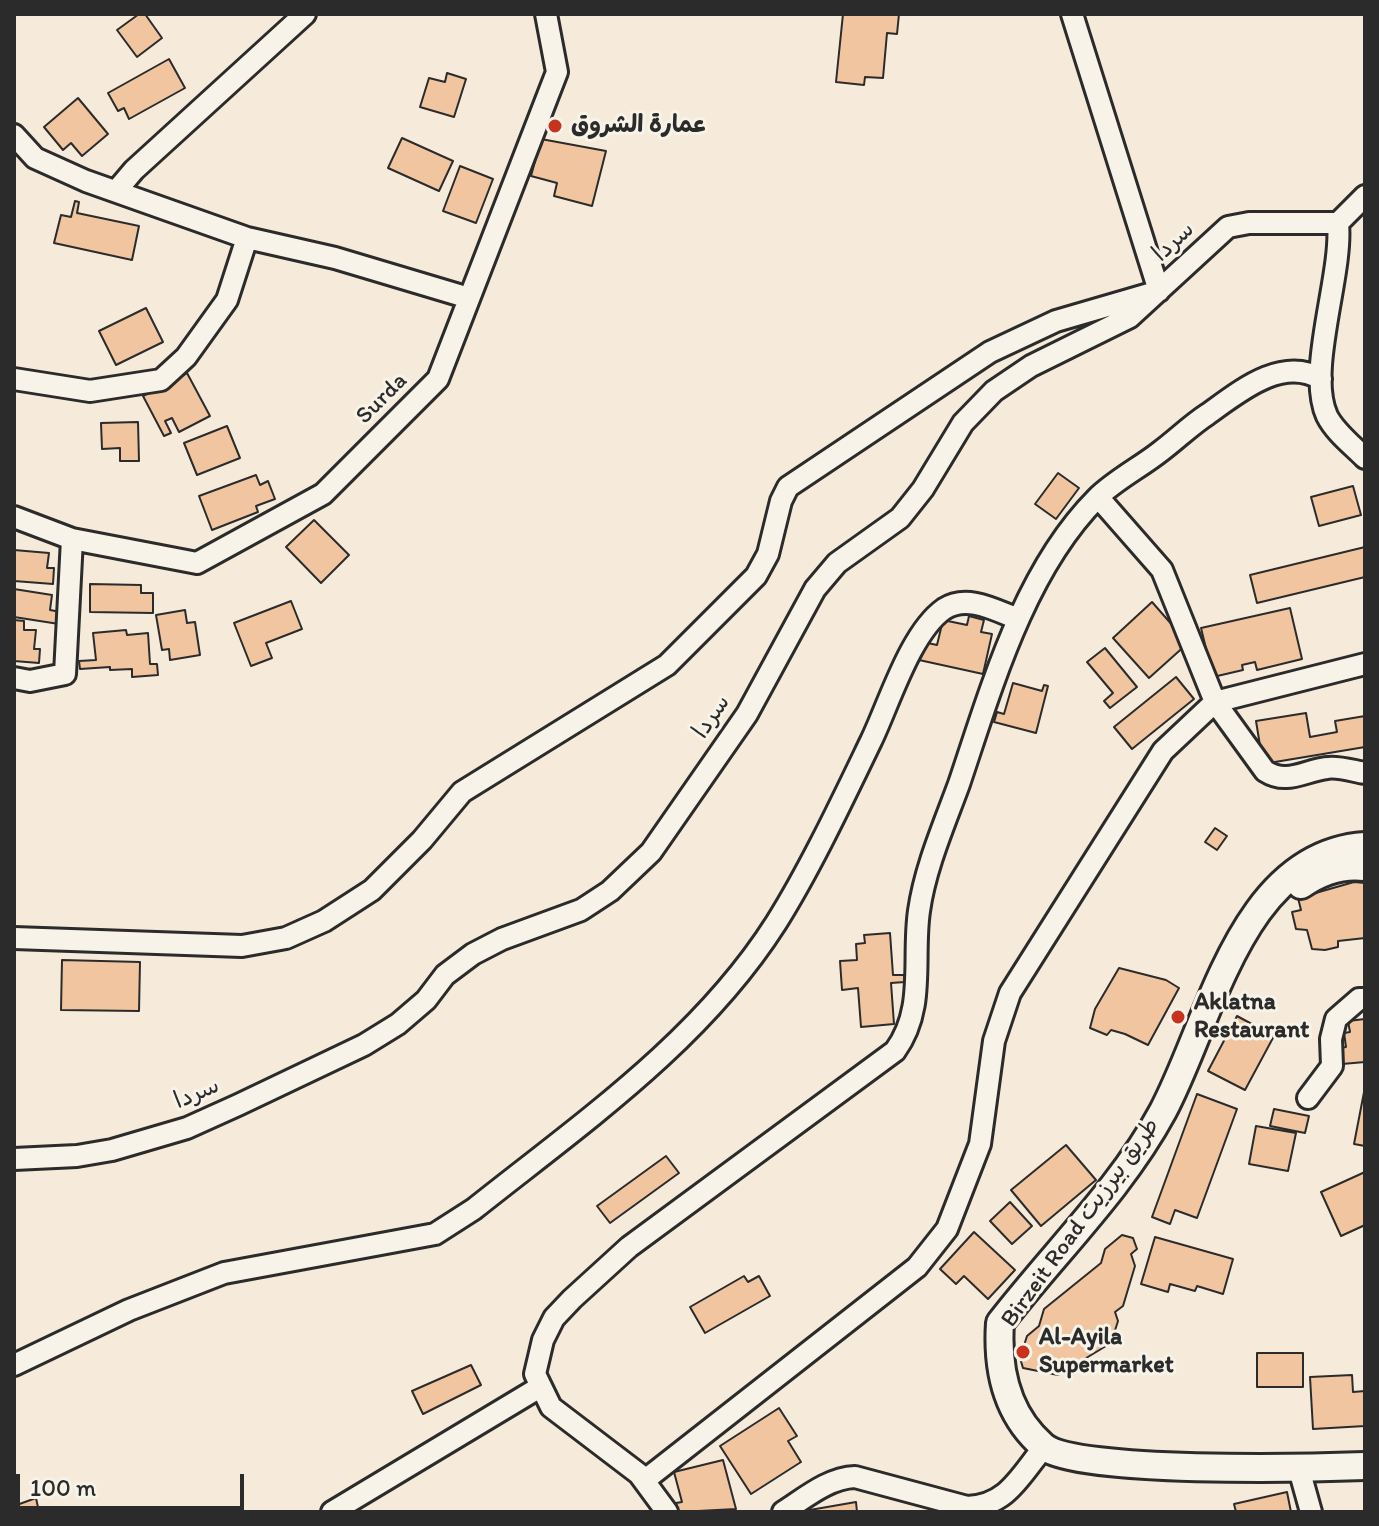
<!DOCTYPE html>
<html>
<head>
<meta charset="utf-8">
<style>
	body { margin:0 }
	#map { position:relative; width:1379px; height:1526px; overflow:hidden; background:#f6eada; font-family:Itim,sans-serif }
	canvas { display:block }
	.frame { position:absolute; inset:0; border:16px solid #2b2b2b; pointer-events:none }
	.scale { position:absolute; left:16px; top:1474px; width:228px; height:36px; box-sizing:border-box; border:4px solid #2b2b2b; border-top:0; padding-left:10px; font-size:24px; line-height:28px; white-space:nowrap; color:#2b2b2b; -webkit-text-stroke:6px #f7f3e8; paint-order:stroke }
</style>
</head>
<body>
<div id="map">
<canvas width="1379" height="1526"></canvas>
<div class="frame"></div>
<div class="scale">100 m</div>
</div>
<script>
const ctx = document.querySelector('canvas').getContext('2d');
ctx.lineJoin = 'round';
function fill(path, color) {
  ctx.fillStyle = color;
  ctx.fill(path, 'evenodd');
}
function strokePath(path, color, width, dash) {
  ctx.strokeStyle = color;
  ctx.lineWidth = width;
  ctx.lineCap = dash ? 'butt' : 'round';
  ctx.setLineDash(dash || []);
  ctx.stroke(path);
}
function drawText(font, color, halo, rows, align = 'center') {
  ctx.font = font + ' Itim,"Playpen Sans Arabic",sans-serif';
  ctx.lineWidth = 6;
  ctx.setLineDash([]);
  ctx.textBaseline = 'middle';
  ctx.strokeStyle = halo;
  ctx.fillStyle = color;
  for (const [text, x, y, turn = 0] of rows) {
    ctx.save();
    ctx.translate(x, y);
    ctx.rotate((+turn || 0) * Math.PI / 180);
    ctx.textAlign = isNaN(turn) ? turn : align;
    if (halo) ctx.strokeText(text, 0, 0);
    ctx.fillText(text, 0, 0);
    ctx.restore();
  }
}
const building = new Path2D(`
	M139,14H145L162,38L137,57L117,30Z
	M843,14H899L897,34L887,33L883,78L865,77L864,85L836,82Z
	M169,59L185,88L129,119L124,108L118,111L108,93Z
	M447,73L466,79L454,117L420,107L429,78L445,82Z
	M78,98L108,134L82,156L71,143L63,150L44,127Z
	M402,138L453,161L439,191L388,168Z
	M541,139L606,151L592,206L554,196L557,183L531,176Z
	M460,166L493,179L476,223L443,211Z
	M75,201L79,202L77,213L139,226L132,260L54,243L61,215L71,217Z
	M146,308L163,342L116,365L99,331Z
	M187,373L210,416L179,432L172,418L165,421L171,433L164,436L143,396Z
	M138,422L139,461H120V448L102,449L101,423Z
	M227,426L240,458L197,475L184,443Z
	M1058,473L1079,488L1056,519L1035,504Z
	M256,475L260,485L268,481L275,499L256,506L258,512L212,530L199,496Z
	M1353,486L1361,515L1319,526L1311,497Z
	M314,520L349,555L321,583L286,547Z
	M1365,547V577L1257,603L1250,575Z
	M14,550L49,553L47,568H54L53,584L14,581Z
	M90,584L141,585V593H153V613L90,612Z
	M14,589L52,595L50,610L61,612L59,624L14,617Z
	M291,601L302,629L266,643L272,658L251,666L234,623Z
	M1152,602L1188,643L1149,678L1113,638Z
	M1290,608L1302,659L1257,670L1255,662L1242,665L1243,670L1213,677L1201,628Z
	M185,610L187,623L195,622L200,655L170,660L169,649L162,650L156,615Z
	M969,616L984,620L981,632L992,634L983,674L919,660L923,642L937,645L943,620L967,625Z
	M14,620L24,621V630H36L34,649H40L39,663L14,661Z
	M126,630L127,635L148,633L150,664H157L158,675L132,677V669L110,670V667L80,669L79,661L96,660L93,633Z
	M1105,648L1137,687L1110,708L1104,701L1113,693L1087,662Z
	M1176,677L1194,699L1132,749L1114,727Z
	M1013,683L1042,691L1044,685L1048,686L1036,733L994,722L997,712L1004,714Z
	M1306,713L1310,737L1337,732L1335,721L1365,716V747L1263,764L1256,721Z
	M1215,828L1227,836L1217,850L1205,842Z
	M1354,882L1365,883V938L1338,941V947L1325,950L1312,949L1307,930L1296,929L1292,912L1301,910L1298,898Z
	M890,933L893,975H904L905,982L891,983L894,1024L861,1027L858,988L842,990L840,961L857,960L856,944L865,943L864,935Z
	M62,960L140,962L139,1011L61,1010Z
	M1119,968L1166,980L1179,988L1148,1045L1125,1034L1111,1030L1107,1035L1090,1028L1095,1009Z
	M1237,1016L1274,1036L1245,1090L1208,1071Z
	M1365,1019V1062L1342,1064L1340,1048L1346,1047L1344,1033L1350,1032L1348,1021Z
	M1365,1087V1146L1354,1144Z
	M1197,1094L1237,1109L1197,1218L1175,1210L1170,1224L1152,1217Z
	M1274,1109L1309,1116L1305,1133L1270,1126Z
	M1256,1126L1296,1133L1288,1171L1249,1164Z
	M1066,1145L1096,1180L1041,1226L1011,1190Z
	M666,1156L679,1173L610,1223L597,1206Z
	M1365,1172V1225L1341,1236L1321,1192Z
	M1010,1202L1032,1226L1012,1244L990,1221Z
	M974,1232L1015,1270L988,1299L964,1276L956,1284L940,1269Z
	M1122,1235L1133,1238L1137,1249L1131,1254L1135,1266L1123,1306L1115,1312L1118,1321L1111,1343L1058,1375L1023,1368L1020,1358L1027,1336L1039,1326L1044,1309L1101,1263L1105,1249Z
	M1155,1237L1233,1259L1223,1294L1197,1286L1195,1291L1170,1284L1168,1292L1141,1284Z
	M744,1276L748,1282L759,1276L770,1296L705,1333L690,1307Z
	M1257,1353H1303V1387H1257Z
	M471,1365L481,1385L423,1414L412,1391Z
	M1352,1375L1353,1392L1365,1391V1426L1313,1429L1310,1377Z
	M779,1408L797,1436L788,1441L801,1462L751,1494L720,1446Z
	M723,1460L736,1509L679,1512L676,1503L682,1502L674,1472Z
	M1287,1492L1291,1512H1236L1234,1504Z
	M36,1498L39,1512H14V1506Z
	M856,1502L857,1512H804V1511Z`);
fill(building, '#f1c5a0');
strokePath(building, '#2b2b2b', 2);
const minor = new Path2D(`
	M14,135L35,158L86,181L247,238L335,258L469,298
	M117,190L134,170L305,14
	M1338,223C1343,275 1306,370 1327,416C1335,432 1352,445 1365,458
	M14,379L90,391L161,380L186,357L227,300L247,238
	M1098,497L1162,570L1215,702L1265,771C1287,785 1303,771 1327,768C1338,766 1353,771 1365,773
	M14,517L72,539L197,563L323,494L438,379L557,72L546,14
	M14,678L30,681L65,674L72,539
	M14,938L242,946L286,938L324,921L372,890L422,840L462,792L667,665L756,576L768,554L781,501L788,487L990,352L1056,321L1159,291L1072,14
	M1308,1098L1332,1066L1331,1039L1336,1019L1359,999H1365
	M14,1159L77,1156L112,1150L187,1128L238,1105L364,1045L398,1024L426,1000L445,975L473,954L502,939L581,910L610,891L651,852L747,714L815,589L837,563L900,518L923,489L963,423L994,391L1031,366L1130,317L1228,227L1249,223H1338L1365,196
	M14,1365L129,1310L224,1273L435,1234L474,1209C582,1123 701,1041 776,923C810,869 843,799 871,741C889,704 910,633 944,609C967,594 995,610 1018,619
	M1299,1469L1311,1512
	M645,1480L917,1267L947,1229L980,1144L994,1041L1010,993L1163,751L1215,702L1365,664
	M332,1512L540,1387
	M667,1512L639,1474L551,1407L535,1374L543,1340L554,1318L572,1299L629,1247L895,1051C926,1009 912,959 919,911C925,868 944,825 959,784C991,689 1024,571 1097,498C1115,480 1141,467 1161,451C1177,439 1191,425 1208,414C1240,391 1282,356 1321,379
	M783,1512C805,1498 828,1478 855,1477L967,1507C1007,1506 1020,1476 1044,1447`);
const major = new Path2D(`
	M1365,846C1241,854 1211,1021 1163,1111C1121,1189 1054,1253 1000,1323C997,1368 1006,1414 1043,1446C1075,1474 1313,1468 1365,1466
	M1301,885C1321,871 1341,864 1365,867`);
strokePath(minor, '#2b2b2b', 26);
strokePath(major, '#2b2b2b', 32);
strokePath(minor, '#f7f3e8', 20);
strokePath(major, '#f7f3e8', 26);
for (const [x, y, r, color] of [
	[555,126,8,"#c8321e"],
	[1178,1017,8,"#c8321e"],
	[1023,1352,8,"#c8321e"]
]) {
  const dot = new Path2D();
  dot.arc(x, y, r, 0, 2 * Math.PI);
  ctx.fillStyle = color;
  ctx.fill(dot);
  strokePath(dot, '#f7f3e8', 3);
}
drawText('bold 24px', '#2b2b2b', '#f7f3e8', [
	["عمارة الشروق",571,126],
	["Aklatna",1194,1003],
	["Restaurant",1194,1031],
	["Al-Ayila",1039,1338],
	["Supermarket",1039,1366]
], 'left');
drawText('24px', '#2b2b2b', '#f7f3e8', [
	["سردا",1174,242,-43],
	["Surda",382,399,-45],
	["سردا",712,717,-56],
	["سردا",197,1094,-23],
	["Birzeit Road طريق بيرزيت",1081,1223,-54]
]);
</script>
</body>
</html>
